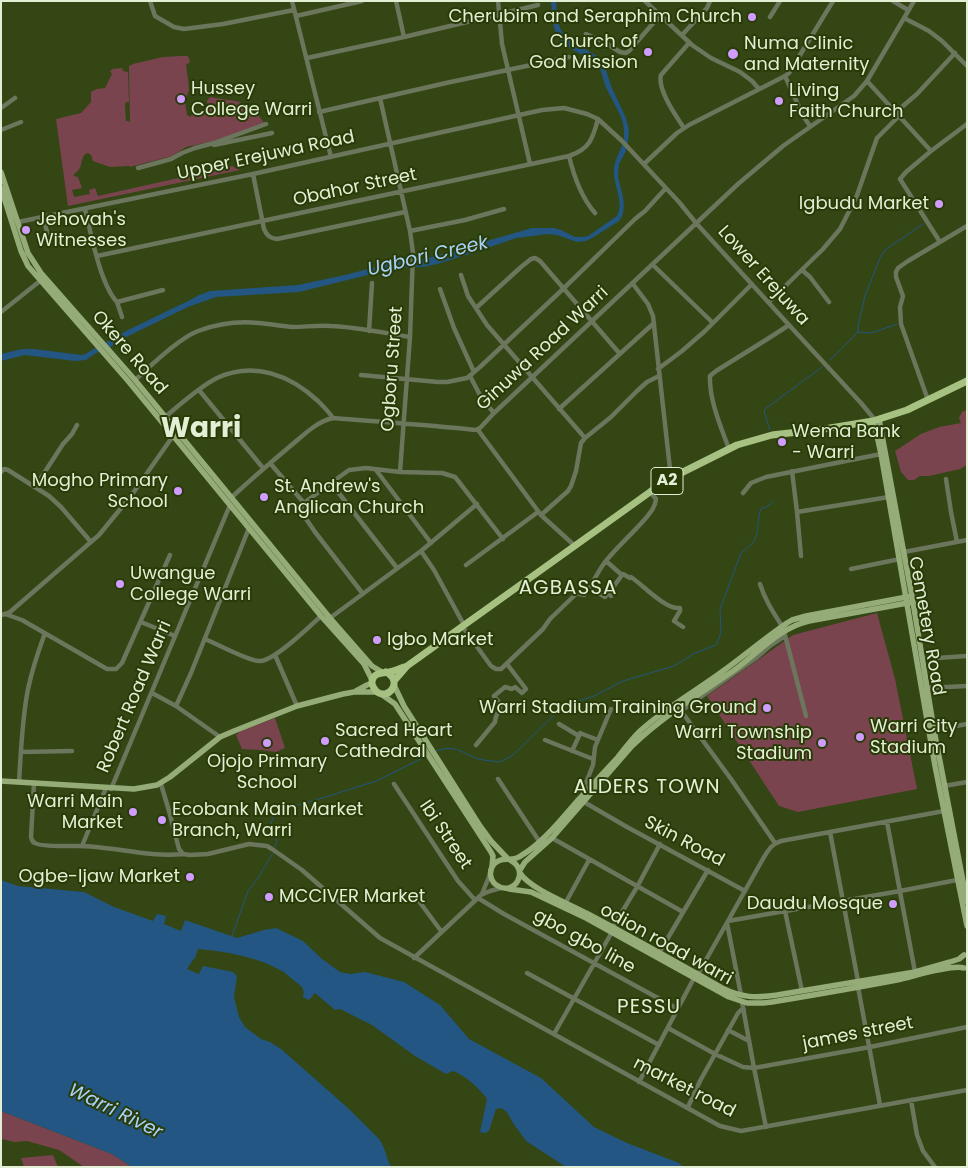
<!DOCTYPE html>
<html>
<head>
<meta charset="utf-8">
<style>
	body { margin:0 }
	#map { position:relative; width:968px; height:1168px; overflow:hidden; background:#334614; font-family:Poppins,sans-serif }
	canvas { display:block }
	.frame { position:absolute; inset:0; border:2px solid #e2efd4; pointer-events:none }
</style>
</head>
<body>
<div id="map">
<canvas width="968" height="1168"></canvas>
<div class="frame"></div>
</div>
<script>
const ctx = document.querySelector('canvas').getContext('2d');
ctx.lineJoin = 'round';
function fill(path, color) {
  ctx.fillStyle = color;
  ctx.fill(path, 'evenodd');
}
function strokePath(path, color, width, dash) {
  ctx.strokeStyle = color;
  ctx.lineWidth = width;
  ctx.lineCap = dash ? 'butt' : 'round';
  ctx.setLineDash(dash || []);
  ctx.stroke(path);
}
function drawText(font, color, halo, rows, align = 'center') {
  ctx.font = font + ' Poppins,sans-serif';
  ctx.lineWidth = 4;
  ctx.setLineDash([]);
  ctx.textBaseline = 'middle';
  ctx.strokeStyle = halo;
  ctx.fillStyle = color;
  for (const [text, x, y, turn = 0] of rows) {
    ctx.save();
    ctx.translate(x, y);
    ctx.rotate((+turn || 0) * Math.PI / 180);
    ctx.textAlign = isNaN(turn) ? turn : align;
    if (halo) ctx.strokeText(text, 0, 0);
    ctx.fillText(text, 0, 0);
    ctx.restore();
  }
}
fill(new Path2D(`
	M181,56H188L190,62L186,65L188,79L189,90L185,101L187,115L190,117L194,112L198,111L204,114L209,110L207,101L210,97C239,103 246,97 265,124L214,141L186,147L172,156L130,167V166L110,167L93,161L91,155L88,153L85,154C79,162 84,168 74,174V176L78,177L82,188L72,190L74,197L90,194L89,190L95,188L98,196L232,166L240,170L68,206L56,119L81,113L91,102V92L97,89L105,88L112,74L110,71L113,69L122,68L123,71L128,72L129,102H126L125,105L126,121H129L130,124L129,66L133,64L163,57Z
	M967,410V465L960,469L929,476H920L914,480H908L901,472L895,451L921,434L939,427L961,423L959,418L962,412Z
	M877,613L895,679L917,789L798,812L779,806L707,696L793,635Z
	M275,718L285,748L276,752L261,750L242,749L236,735L241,731Z
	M1,1111L112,1154L132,1167H84L59,1150L27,1141L14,1142L2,1139Z
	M53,1155L58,1167H24L21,1158Z`), '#7a444f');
fill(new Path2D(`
	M551,1H556L558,23L561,30L565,36L575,43L602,59L612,88L626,118L629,130L628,142L626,151L619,164L618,177C621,190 629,210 619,221L592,238L586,241L577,242L557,235L547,234L533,236L516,238L476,252L437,264L423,267L396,268L299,292L216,297L188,307L124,338L109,348L96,353L86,360L75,361L25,355L1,361V354L22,349H34L82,355L85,354L128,330L190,300L199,295L210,291L298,285L345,275L395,262L421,260L532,228H554L561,230L575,237H581L588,236L617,216C624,203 615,188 614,175C612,161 622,151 624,138C624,133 624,128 623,123C619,110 610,97 605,85C602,76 601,67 594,60C581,54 562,47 556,33C552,23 552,11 551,1Z
	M1,880L18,886L84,892L114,907L153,921L157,914L166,916L164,924L181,931L185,920L237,938L264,930L276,928L303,941L322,959L340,972L350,974L365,972L404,982L440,1005L469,1039L541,1078L594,1127L627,1143L679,1163L683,1167H566L526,1141L513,1123L507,1112L501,1108L496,1109L489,1131L485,1133L480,1132L487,1099C480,1089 465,1075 453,1071L446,1074L415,1056L372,1025L340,1009L335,1010L315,993L309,1000L303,997C306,987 299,985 292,979C288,976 285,972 280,970C258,957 223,951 198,949L195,958L193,960L187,969L199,974L203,966L233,972L237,976L234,997L239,1017L245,1027L261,1039L270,1042L281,1049L348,1108L379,1139C386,1148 386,1158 391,1167H132L112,1154L1,1111Z`), '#235682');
strokePath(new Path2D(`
	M858,332L872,333L897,324
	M830,360L858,332V326L865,296L880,258L885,250L923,224
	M770,430L764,412L765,409L822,367
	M436,751C458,744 460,753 479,759C486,761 493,761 500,762L513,755L562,707L594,696L623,681L674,666L695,653L716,645L721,633L720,609L741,553C764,537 754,530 761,509L768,506L774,501
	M275,847L277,841C270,829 269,826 275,813L289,807L313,801L376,781L425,757
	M232,936L248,891L258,878L273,853`), '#235682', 1);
strokePath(new Path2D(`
	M150,1L155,16L174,27L184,29L223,24L294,10
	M292,1L331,157
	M396,1L404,37
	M498,1L502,44L530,164
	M645,1L692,45L711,58L740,72L752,81L759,89
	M893,1L908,10
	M296,16L362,1
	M770,17L780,1
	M904,18L929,31L942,41L967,66
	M586,34L604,42L620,52L626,53L629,51L655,21L662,17
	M682,35L707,8L710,1
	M307,58L404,37L538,5
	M785,76L803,116L810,126
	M867,81L931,151
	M380,98L410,231L413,253L410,337L400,472
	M1,108L15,98
	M319,112L446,83L569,57
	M896,112L917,94L955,53
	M684,128C676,116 657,89 661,75L689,43
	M1,130L21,122
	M214,145L272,133
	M569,156C574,177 581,197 595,213
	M644,164L677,133L689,125L785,76L789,73L833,1
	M138,168L171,159L182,153L195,148L214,143L266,124
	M253,174L264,229C267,236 270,238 277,239L405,212
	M85,209C91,233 100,284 117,302L163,290
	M43,217L50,243
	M18,222L253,174L542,110L564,108L587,114L598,119L622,141L679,202L696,223L789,325L861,403L875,420
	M410,231L465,220L504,209
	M940,242L900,179L906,172L931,151L967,124
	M97,256L569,156C590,149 593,138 598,119
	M653,265L713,323
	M802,270L810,277L829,302
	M461,275L468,296L487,325L585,438
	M633,284L648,304L653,316L671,478
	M440,289L454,328L474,372
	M117,302L122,317
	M769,302L823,249L840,229L856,198L877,138L899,116
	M476,308L521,267L531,259L535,258L540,261L620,354
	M1,312L40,281
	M369,331L372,283
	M658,369L682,351L705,331L752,284
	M361,375L438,382H447L467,378L480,367L563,289L635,219L645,211L666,188
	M470,376L482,399L494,413
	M135,380C152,365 178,339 198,331C217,324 238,321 258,323C270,324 281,326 293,327C305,327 318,325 331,326C357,327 384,333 410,337
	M199,390L263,468
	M928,400L901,324L900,307L903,296L896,277V272L898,268L908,261L967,226
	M559,409L654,323
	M165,417C181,404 199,387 217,378C254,361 290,375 318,401C324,407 329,412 333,418
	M478,430L541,515L575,546
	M729,449C721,427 709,400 710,376L716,371L769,338L789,325
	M270,463L304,503
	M376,470L431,543
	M792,471L797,512L801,556
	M1,472L4,469L8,470L49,496L61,507L91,542
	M946,479L951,512L957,542
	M331,483L397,568
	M35,487L63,444L72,434L77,425
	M743,493L751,483L766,477L881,454
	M232,497C250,480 269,464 288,448C302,437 315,422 333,418C381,422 428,425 475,430L480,428L494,413L738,184L783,146L854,96L867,81L914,1
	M797,512L889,497
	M541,515L568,491L571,486L576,471L581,443L585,438L611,417L637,391L647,382L659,376
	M421,551L434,570L464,625
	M904,552L967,540
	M606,561L622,575L623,574L630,578L631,577C643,585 666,610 680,608V611L674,621L683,627
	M466,565L538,512
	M851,569L900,559
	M760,584C765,600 773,612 782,626
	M590,588L605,597L608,593L611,596L613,591L614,586L622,575
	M363,594L315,532L300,510L304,503L331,483L349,470L366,468L400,472L442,473L455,477L459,482L503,539
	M5,614L22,620L107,669H116L122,663L170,555
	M1,615L5,614L10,612L99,535L131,496L173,436
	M330,618L421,551L477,504
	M141,622L175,636
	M462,626L491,666L496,669H501L543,629L550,619L577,593L584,595C592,585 597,573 605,562C617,547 632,534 645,519C650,513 655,508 656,499L650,492
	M785,635L806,716
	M205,639C217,644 248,661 259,661C273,662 309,627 321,616
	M275,655L297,706
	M922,659L967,656
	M926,688L967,686
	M152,693L176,706L220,737
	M176,706L191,673L249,528
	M679,708L731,779L775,843
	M681,711L756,658L771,645L785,636
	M559,724L579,736L580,733L598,740
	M934,730L967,724
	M545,740L593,759
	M476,745L495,722C495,716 499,711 501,705L494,696L505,687L512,689L515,687L522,693L526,689L507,664
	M572,751L579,736
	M21,752L72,751
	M498,779L539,841
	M19,782C21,751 22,719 28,689C32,670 38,652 45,633
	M34,783L31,837C32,840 32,842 35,843C41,847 66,846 74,846C110,845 146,858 183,854
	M161,784L169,811L179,849L183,854L190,855L208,854L249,844L267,846L272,849L302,870L380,938L720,1126L741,1131L752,1129L967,1090
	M394,784L458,881L475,900
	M944,786L967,782
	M111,789L230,505
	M584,794V788L593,765L595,747L611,709
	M584,802L627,827L745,891
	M887,822L915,972
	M830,832L858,981
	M552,838L683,912
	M82,846L106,788
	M413,893L441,931
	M482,894L490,874
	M478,898L504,914L678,1009
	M566,902L589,860
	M785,911L802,991
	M728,921L900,891L957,880
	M727,923L741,995
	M613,927L637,887L660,844
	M659,953L708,870
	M414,958L481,895L490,891L501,888
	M527,973L659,1045
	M698,974L764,857C769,849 772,844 781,841L944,811
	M858,987L880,1105
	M742,1002L754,1068L766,1127
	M668,1028L715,1054L743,1067L754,1068L870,1047L967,1027
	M728,1030L749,1041
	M554,1034L612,932
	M639,1082L694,978
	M911,1100L917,1135L923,1151L935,1167
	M688,1107L700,1081L738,1013L741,1010H744`), '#6b765d', 4.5);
strokePath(new Path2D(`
	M1,172L28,253L41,273L135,380L330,618L372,666L382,672
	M1,188L21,251L28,266L129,382L321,616L364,664L372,680
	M879,419L913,602L934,730L967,902
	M873,421L876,431L881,454L935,766L967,926
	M394,685L404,706L480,826L491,841L508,859
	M356,691L367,685L372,683
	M381,694L395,704L491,852L493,856L492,866
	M1,781L134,789L157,785L170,777L220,737L234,731L297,706L343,694L354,692H377
	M510,860C530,870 515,896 498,886C490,882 488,871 494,864C500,858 505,860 512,859C515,859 520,857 522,855C542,844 564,816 579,799C592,785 605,771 618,757C625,748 632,739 640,731C665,708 696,691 723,671C745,655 765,638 787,623L792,620L806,616L912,596
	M520,870L525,862L552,838L632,746C662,717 698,695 733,671C758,653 779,628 809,621L913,602
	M520,873C530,889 570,904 588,914C633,938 678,963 722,988C742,998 756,998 777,995L915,972L950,962L959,959L964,955
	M509,889L531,892L586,918L729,997L747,1003H763L772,1002C814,995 855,988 897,980C912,977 951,964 964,968`), '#95ac78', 5.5);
strokePath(new Path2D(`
	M386,672C404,681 388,702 376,691C374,689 373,687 372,684C371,673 381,673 389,672C394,671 399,669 404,667
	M394,681L407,666L650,492L671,478L737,445L772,435L824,429L873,421L907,410L967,381`), '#a6c182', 7);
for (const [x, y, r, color] of [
	[752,17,5,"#d09dff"],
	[648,52,5,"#d09dff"],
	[733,54,6,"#d09dff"],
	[181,99,5,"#d09dff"],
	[779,101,5,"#d09dff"],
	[939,204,5,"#d09dff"],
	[26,230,5,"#d09dff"],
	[782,442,5,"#d09dff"],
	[178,491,5,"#d09dff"],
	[264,497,5,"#d09dff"],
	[120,584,5,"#d09dff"],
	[377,640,5,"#d09dff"],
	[767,708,5,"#d09dff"],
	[860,737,5,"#d09dff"],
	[325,741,5,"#d09dff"],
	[267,743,5,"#d09dff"],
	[822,743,5,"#d09dff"],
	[133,812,5,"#d09dff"],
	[162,820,5,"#d09dff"],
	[190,877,5,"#d09dff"],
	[269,897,5,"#d09dff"],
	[893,904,5,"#d09dff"]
]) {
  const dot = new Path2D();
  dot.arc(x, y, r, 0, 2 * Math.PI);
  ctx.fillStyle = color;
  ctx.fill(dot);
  strokePath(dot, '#293b07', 2);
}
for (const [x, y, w] of [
	[667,481,32]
]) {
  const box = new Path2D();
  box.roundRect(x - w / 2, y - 13.5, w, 27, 4);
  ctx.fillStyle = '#293b07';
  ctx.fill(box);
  strokePath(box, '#e2efd4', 1);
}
drawText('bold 16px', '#e2efd4', null, [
	["A2",667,481]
]);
drawText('18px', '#e2efd4', '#293b07', [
	["Cherubim and Seraphim Church",742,17,"right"],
	["Church of",638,42,"right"],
	["God Mission",638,63,"right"],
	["Numa Clinic",744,44],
	["and Maternity",744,65],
	["Hussey",191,89],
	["College Warri",191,110],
	["Living",789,91],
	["Faith Church",789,112],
	["Igbudu Market",929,204,"right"],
	["Jehovah's",36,220],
	["Witnesses",36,241],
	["Wema Bank",792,432],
	["- Warri",792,453],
	["Mogho Primary",168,481,"right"],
	["School",168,502,"right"],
	["St. Andrew's",274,487],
	["Anglican Church",274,508],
	["Uwangue",130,574],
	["College Warri",130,595],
	["Igbo Market",387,640],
	["Warri Stadium Training Ground",757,708,"right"],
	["Warri City",870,727],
	["Stadium",870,748],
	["Sacred Heart",335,731],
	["Cathedral",335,752],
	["Warri Township",812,733,"right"],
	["Stadium",812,754,"right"],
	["Ojojo Primary",267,762,"center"],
	["School",267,783,"center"],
	["Warri Main",123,802,"right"],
	["Market",123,823,"right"],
	["Ecobank Main Market",172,810],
	["Branch, Warri",172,831],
	["Ogbe-Ijaw Market",180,877,"right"],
	["MCCIVER Market",279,897],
	["Daudu Mosque",883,904,"right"]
], 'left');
drawText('18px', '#e2efd4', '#293b07', [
	["Upper Erejuwa Road",266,156,-12],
	["Obahor Street",355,188,-12],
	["Lower Erejuwa",763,276,48],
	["Ginuwa Road Warri",543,349,-43],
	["Okere Road",129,353,49],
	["Ogboru Street",393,369,-86],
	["Cemetery Road",926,626,80],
	["Robert Road Warri",135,697,-67],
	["Ibi Street",445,835,56],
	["Skin Road",684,842,28],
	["gbo gbo line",584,942,29],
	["odion road warri",666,945,29],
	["james street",858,1034,-11],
	["market road",684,1088,27]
]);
drawText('italic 19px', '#a8d2fa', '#293b07', [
	["Ugbori Creek",428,257,-13],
	["Warri River",115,1112,26]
]);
ctx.letterSpacing = '1px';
drawText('20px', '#e2efd4', '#293b07', [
	["AGBASSA",568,589],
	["ALDERS TOWN",647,788],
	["PESSU",649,1008]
]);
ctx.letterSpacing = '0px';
drawText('bold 28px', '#e2efd4', '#293b07', [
	["Warri",201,430]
]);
</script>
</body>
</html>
